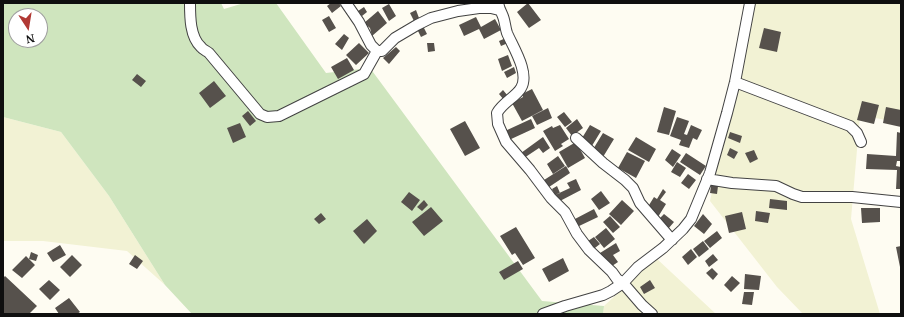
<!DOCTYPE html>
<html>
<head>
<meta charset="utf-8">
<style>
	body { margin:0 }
	#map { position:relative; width:904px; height:317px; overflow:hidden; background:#fefcf2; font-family:"Noto Serif",serif }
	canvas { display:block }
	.frame { position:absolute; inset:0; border:4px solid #0f0f0f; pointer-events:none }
	.north { position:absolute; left:8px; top:8px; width:40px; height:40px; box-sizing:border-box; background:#fff; border:1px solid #9f9f9f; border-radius:50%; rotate:168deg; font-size:11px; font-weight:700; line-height:16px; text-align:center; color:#0f0f0f }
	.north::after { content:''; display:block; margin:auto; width:14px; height:18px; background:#b13934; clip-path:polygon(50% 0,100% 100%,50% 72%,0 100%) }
</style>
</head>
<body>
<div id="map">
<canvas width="904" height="317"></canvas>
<div class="frame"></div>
<div class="north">N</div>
</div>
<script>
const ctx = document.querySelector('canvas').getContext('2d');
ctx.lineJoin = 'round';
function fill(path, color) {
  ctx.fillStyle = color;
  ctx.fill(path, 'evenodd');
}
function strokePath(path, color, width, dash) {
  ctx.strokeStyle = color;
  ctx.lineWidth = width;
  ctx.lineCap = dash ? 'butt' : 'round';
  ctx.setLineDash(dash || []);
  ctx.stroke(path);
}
fill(new Path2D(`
	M753,3H901V123L860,115L851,219L880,314H803L777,287L710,201Z
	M3,117L61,132L109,196L165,285L127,251L43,241H3Z
	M656,258L716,314H603L604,306Z`), '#f2f2d4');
fill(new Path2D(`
	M3,3H221L224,9L244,3H276L326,73L370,68L542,301L604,306L603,314H192L165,285L109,196L61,132L3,117ZM16,16H40V40H16Z`), '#cfe5be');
fill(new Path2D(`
	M331,3H339L341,6L332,13L327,6Z
	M528,3L541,20L529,28L517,12Z
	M389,4L396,16L389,21L382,8Z
	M364,7L367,12L362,16L358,11Z
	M416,10L419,18L414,21L410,13Z
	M378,11L387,23L372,36L370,28L364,23Z
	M329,16L336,28L329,32L322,20Z
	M476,17L481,27L495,19L501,30L484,39L479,29L464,36L459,25Z
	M423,26L427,34L421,37L417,29Z
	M764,28L781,32L777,52L759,48Z
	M344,34L349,38L342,50L335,44Z
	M506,38L508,43L501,46L499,41Z
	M359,43L369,53L356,65L346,55Z
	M427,43H434L435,51L428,52Z
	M396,47L400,51L389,64L383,58Z
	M508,55L512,66L502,71L498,59Z
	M347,58L354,70L338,79L331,67Z
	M514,67L516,73L507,78L504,72Z
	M137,74L146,81L141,87L132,80Z
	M214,81L226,96L210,108L199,93Z
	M532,89L543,110L522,121L512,103L523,97L522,94Z
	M503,90L508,96L504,100L499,94Z
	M862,101L879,105L874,124L857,120Z
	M664,107L676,111L669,135L657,132Z
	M886,107L901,110V127L883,123Z
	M548,108L552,118L537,125L532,116Z
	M248,111L256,121L250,126L242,116Z
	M564,112L572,122L565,127L557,117Z
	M677,117L689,121L684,134L687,135L691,125L702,130L697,140L693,138L689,148L679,145L681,140L670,136Z
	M531,119L535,128L509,140L505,131Z
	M577,119L583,128L572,136L566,128Z
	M465,121L480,148L465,156L450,129Z
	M240,123L246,137L233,143L227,128Z
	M560,125L569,139L561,144L563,146L555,151L543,131L552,126L553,128Z
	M590,125L601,131L590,149L579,143Z
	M730,132L742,136L740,143L728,138Z
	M897,132L901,133V161H897L896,166L901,167V189H896L897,170L866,169L867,154L896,156Z
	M603,133L614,139L603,157L592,151Z
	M543,137L550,148L543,153L539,148L524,158L521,153Z
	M636,137L656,149L649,162L628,150Z
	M576,142L585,158L568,168L559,152Z
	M730,148L738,152L734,159L727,155Z
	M672,149L681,155L673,167L665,160Z
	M754,150L758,159L750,163L745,153Z
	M627,152L645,161L636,178L618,168Z
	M686,153L706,166L700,175L680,162Z
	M558,156L565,166L553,174L547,164Z
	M677,162L686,168L680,177L671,172Z
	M566,166L570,173L549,187L544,180Z
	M688,174L696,180L689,189L681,183Z
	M576,179L581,190L558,202L555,195L570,188L567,183Z
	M557,186L560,193L555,195L552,189Z
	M711,186H718L717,194L710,193Z
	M663,189L666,192L660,200L666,204L658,217L646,210L654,197L657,199Z
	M601,191L610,203L599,210L591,199Z
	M409,192L420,200L412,211L401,202Z
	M770,199L787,201V210L769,208Z
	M424,200L428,205L422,211L417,207Z
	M622,200L634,211L621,225L609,214Z
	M431,207L443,221L424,236L412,222Z
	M861,208H880V222L862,223Z
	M594,209L598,217L577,227L573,220Z
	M756,211L770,213L768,223L755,221Z
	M742,212L746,229L729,233L725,216Z
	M321,213L326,219L319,224L314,219Z
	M664,214L674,222L668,229L658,220Z
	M703,214L712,224L704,234L694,226Z
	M610,216L620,227L613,233L603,222Z
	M367,219L377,231L364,244L353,231Z
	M516,227L535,258L523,265L515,253L512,255L500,236Z
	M606,228L615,239L604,248L595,237Z
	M717,231L722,238L710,248L704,241Z
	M594,237L600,244L591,251L585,243Z
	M703,241L709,249L699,257L693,249Z
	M616,243L620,251L613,255L618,262L609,268L600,253Z
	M60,245L66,255L53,262L47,253Z
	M901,246V267H900L896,247Z
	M691,249L697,257L688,265L682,257Z
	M31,252L38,255L36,261L29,259L35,265L22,278L12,270L26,256L29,259Z
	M713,254L718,260L709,267L705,261Z
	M72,255L82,265L70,277L60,267Z
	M135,255L143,261L137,269L129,264Z
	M563,258L569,271L549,282L542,269Z
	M518,261L523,269L504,280L499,272Z
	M712,268L718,274L713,280L706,273Z
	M745,274L761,276L759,290L744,289Z
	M5,276L37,306L29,314H3V278Z
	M732,276L740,283L731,292L724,285Z
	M49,280L60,290L50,300L39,289Z
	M650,280L655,288L644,294L640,287Z
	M744,292H754L752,305L742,304Z
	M69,298L80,312L77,314H59L55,308Z`), '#56514c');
const minor = new Path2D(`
	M190,3C190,17 190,37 201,47C203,50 207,51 209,53L260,114L267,117L279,116L364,74L377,51
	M346,3L359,22L371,45L377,51
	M498,3C499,8 500,10 502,14C505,20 505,27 507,33C513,47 530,73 521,88C516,97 503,102 497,113L498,124L506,142L530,170L551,198L565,212L577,234L589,250L612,272L617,279L623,283L642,305L652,314
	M377,51H382L395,38L417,25L431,18L458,11L479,8H491L499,10
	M735,82L850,126L857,133L861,142
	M576,138L603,163L625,180L633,188L640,203L672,240
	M707,179L732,183L776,186L793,194L802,197H852L901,202
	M543,314L565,306L603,295L611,291L623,283L638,267L663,248L683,229L691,219L710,173L727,113L735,82L750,3`);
strokePath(minor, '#424242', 12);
strokePath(minor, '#fff', 10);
</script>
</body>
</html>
